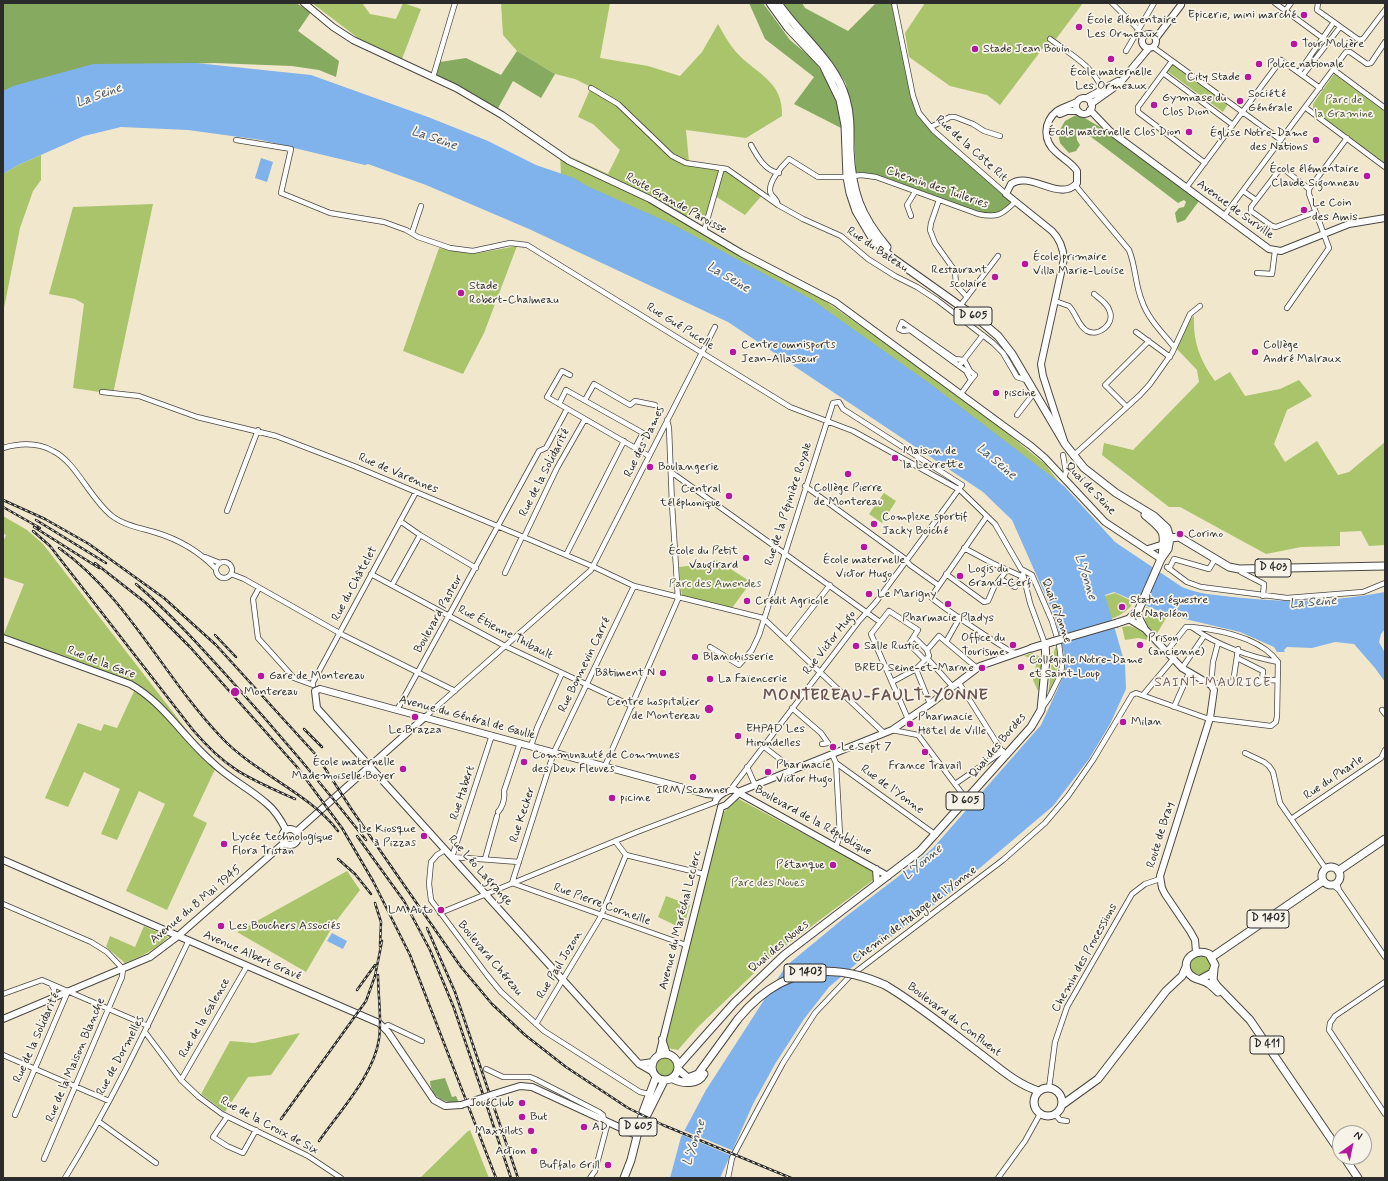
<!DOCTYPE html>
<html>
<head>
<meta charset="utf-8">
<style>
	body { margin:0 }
	#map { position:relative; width:1388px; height:1181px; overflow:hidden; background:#f1e7cd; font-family:Mynerve,sans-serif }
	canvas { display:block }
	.frame { position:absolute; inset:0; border:4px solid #2b2b2b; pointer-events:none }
	.north { position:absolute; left:1332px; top:1125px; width:40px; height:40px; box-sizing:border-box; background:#f7f3e8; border:1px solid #a5a39c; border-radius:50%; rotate:33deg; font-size:11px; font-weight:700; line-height:16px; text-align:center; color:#2b2b2b }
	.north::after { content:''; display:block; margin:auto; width:14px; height:18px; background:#b5179e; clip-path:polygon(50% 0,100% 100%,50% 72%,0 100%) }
</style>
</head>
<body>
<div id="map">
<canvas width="1388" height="1181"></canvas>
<div class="frame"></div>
<div class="north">N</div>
</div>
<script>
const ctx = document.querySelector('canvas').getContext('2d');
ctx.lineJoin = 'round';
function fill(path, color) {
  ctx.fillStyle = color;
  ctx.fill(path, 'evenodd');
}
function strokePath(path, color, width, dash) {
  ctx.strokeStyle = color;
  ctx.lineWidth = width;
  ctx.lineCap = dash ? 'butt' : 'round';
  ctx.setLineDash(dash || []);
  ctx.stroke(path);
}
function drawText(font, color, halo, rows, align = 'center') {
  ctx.font = font + ' Mynerve,sans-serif';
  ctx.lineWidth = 3.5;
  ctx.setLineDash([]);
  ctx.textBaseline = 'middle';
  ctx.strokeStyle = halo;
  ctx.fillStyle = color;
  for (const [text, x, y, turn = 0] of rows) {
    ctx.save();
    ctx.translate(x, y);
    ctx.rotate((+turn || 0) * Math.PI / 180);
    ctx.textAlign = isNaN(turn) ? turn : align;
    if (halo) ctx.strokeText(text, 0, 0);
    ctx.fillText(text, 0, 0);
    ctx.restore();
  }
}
fill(new Path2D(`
	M312,3H362L370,14L396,19L403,3L421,9L402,59L358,38Z
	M501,3H610L600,58L648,66L680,76L702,52L718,24C723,33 729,44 736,52C757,75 783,80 782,116L746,138L686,130L689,162L723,167L763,194L745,215L715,196L706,217L694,212L689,218L815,294L884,342L982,413L1045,464L1062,486L561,176L560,152L608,174L620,150L593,124L578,117L591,87L575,79L555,74L517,51L503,35Z
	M925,3H1083L1056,39L1051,42L1049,40L1000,105L987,95L950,86L909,57L905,33Z
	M1173,64L1228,104L1223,112L1167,71Z
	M1334,74L1385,112V164L1313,110V104Z
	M41,155V180L33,191L20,228L3,313V174L18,165Z
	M153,204L113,394L73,388L84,304L75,299L49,294L73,207Z
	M517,246L484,333L463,374L403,351L439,248L473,254Z
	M1194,315C1193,341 1199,359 1215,381L1230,372L1245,396L1280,389L1299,380L1312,396L1287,410L1274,444L1285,462L1317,441L1338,475L1349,472L1385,442V545L1369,546L1361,531L1340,532V546L1301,547L1266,554L1180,507H1169L1102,455L1104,443L1133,450L1199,382L1197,370L1177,349L1182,332Z
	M884,493L896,501L882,523L869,514Z
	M3,516L27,530L43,544L196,742L218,763L193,816L207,823L167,910L126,891L165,804L139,791L117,840L101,834L120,789L84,772L68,807L45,798L78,723L101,731L104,724L117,728L137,685L3,636L24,584L3,577V542L6,535L3,533Z
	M715,559L751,582L732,608L682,597L679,567L713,563Z
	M1115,593L1134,602C1128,611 1121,615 1111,619L1105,596Z
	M1146,607L1168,615L1156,635C1146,625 1143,621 1146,607Z
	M1129,626L1135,628L1147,635L1148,640L1138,638L1125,640L1122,627Z
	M1056,647C1065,663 1055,680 1048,695C1050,684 1052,652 1056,647Z
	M1032,653L1041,657C1042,667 1043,682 1038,691L1033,680L1036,665L1031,658L1024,656Z
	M737,798L880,875L773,955L698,1027L678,1050L662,1047L722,814Z
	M347,871L360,890L334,924L306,972L237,932Z
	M666,896L690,905L683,929L658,917Z
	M144,926L168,937C156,950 141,956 125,963L106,947L110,936L135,947Z
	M1190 965a10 10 0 1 1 20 0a10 10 0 1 1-20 0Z
	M300,1033L271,1075L248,1077L225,1112L201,1094L230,1041L254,1043Z
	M656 1067a9 9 0 1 1 18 0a9 9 0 1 1-18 0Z
	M470,1130L489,1178H420L467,1132Z`), '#a9c46b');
fill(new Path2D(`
	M3,3H296L311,12L298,31L339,61L336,77L319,70L292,66L214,63L150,65L3,104Z
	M749,3H763L790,40L814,60L832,88L843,117L841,128L794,104L814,77L765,39Z
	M783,3H802L805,8L848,31L876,3H893L915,109L928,128L1011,202L1000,213L986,215L886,178L856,172L854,133L846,84L842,77L793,20Z
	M517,51L555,74L541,98L513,81L497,110L436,75L440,62L466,58L501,75Z
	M1076,115L1083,117L1100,127L1199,201L1185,220L1177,223L1175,213L1179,208L1184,207L1186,202L1184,200L1178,203L1082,130L1076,132L1077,140L1080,145L1076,151L1069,153L1060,143L1058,133L1065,121Z
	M445,1078L452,1097L456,1096L459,1103C443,1103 431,1097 430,1081Z`), '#86aa5f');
fill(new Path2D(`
	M196,63L311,75L428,117L488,141L536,165L574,178L587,186L674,225L811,299L932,385L1064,486L1115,542L1182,587C1198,594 1216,595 1233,597C1284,603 1335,602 1385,592V629L1381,634L1379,642L1385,653V682L1375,668L1354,644L1335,642L1312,648L1287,647L1284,650L1285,652H1277L1274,647L1240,632L1168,615L1114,592L1105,595L1125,664L1126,689L1110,724L1089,759L1053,806L955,889L863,958L829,987L804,1019L775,1064L753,1104L720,1178H670L681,1137L706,1090L786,966L844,918L916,863L933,848L1041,725L1064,675L1066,662L1055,617L1012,520L983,492L728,322L529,229L426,185L368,164L365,165L261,140L188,130L121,127L84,136L18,165L3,174V91L13,86L93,64Z
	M261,158L273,162L267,182L255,178Z
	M332,933L347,941L343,949L327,941Z`), '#80b2ec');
fill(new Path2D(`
	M683,1130L734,1151L732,1156L680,1134Z`), '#f1e7cd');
const street = new Path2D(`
	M894,3L913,96L919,113L934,131L1006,194
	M1112,3L1144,35
	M1275,3L1328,42
	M1318,3L1317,10L1359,40L1363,39L1385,10
	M1285,11L1291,3
	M1050,39C1070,54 1093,66 1102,89
	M1153,47L1281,140
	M1126,51L1154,3
	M1172,61L1138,107V112L1205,163
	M1334,70L1385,108
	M1299,72L1334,22
	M1163,73L1233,125
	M1303,75L1340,27
	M433,77L455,3
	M591,88L618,104L672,156L686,163L727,169L778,205L803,219L841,236L868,259L895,276L917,287L937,300L993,343L1003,353L1017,377L1026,380
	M1306,108L1385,167
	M931,127L950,117H955L973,124L984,131L1000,136
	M236,140L291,149L281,193L330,213L384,222L406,230L418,237L450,248L473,251L510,243L527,245L790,407L853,431L960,490L995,524L1021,569L1032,575L1052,621L1059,644L1062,667L1060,676L1049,698L1042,708
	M751,145C757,156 765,171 779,173
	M1075,185L1129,250C1136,267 1135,285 1142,301C1148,319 1163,333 1174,347
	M1186,188L1281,60L1320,88
	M1243,191L1256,200
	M939,200L931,223L930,230L935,243L955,271L956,285L967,297
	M778,205C777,199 774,198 771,194C766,184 782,166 789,159L818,177H847L861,175L876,177L978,214C997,218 1002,215 1015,202
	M1315,212L1276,227L1272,226L1251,211V207L1280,169L1285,170L1309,189L1347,138
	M911,216L907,205L915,192
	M1224,216L1346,52H1350L1367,64L1371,63L1385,42
	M704,231L722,168
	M412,233L421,206
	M1257,273L1272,274L1275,251
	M1055,301L1069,306C1076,313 1078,326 1087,331C1099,337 1114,324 1110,312C1108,304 1100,299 1094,294
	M960,306L998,256
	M1287,308L1329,248L1309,194V189
	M902,322L955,359L964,360L970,371L975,375L971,380L966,371L910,330L903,331L899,329Z
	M1136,332L1170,357
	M959,366L983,335
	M570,375L562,371L547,397L649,456
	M963,391L971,380
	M102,392L139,396L197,417L276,436L354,466L533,541L594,567L634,586L763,618L884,733
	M585,400L594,384L630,405L635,401L655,405
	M559,404L566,390L643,433L635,448
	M1127,407L1105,385L1149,341
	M1017,415L1034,393
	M3,448C20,443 37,442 53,451C76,462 90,499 112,516C124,525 140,528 154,532C178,539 199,551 216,569
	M1063,455L1066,472L1064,478
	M1073,456L1140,395L1150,384L1172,353L1190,314L1200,306
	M671,472L880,622
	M805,486L904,558L910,565L938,585
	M227,511L258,430
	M987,516L931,597C936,603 1007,651 1015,653
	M400,521L420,535L476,568
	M524,537L557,468L585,419
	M964,548L992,563L1023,577L1015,587L1000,579
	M566,555L624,441
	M205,557L220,563
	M216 570a8 8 0 1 1 16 0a8 8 0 1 1-16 0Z
	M1167,567L1187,582L1201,587L1287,598L1363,592L1385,583
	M1169,569L1174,559L1209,569L1215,559
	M1241,569V572L1264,584L1263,596
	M505,573L522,537
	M231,574L244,579L343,635L455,691
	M371,574L505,646L632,706
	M946,574L984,602L988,601L994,587L1007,570
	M1023,574L1030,603L1045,644
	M392,585L420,535
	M634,586L554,752L512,883L686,945
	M259,588L253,599L258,638L294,678L313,685
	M1193,628C1217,645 1250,657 1278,662
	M914,637L927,650
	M787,640L830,585
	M946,642L960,617
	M710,647L739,665L752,650L759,635L833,403L839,402L843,409L962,485L876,602L859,621L731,789
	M927,650L939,636L977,668
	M927,650L929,656L927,658L953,687
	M1167,651L1186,627H1192C1220,630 1261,638 1278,662
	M1237,658L1263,671L1262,681
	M1182,668L1204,636
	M916,669L930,704
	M892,682L916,669L925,660L909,644L918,630L889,611L871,634L908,719
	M959,683L1005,756
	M1233,683L1238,649
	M312,684L416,492
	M1211,685L1213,662L1218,643
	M1212,686L1217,683L1277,680
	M1143,695L1174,658
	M1174,707L1189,673
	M792,708L821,733L828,743L822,744
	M397,710L539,451L546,448L567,409
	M1382,710L1385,714
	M425,717L591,570L715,327
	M892,730L918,735L967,800
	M492,735L452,857L519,862
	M531,746L537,728L562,673
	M763,746L794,770
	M1245,753L1264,762L1269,766L1273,772L1280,803L1326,869
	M832,754L836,763L840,835L836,847
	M836,763L936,835
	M605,766L678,599L672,504L669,428L667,420
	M747,767L755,785
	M955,784L1003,751
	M498,812C503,806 505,799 504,791L520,743
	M1291,819L1381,758L1385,750
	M615,841L626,855L704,874
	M445,850L437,855L431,862L429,884L431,900L487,975L501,992L544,1031L640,1092L649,1094
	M485,859L497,816
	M1337,883L1339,890
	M1333,885L1339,890L1385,957
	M3,904L91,942L107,952L123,969L122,977L44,1159
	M440,913L637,832L716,802
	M1385,982L1335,1016L1330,1023L1329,1030L1385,1114
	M51,984L54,989L53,997
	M3,994L42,980L148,1026
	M536,1024L600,918L626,855
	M384,1028L388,1025L422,1041
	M145,1032L181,1080L199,1097L222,1114L308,1156L341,1178
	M3,1055L109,1101
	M486,1069L503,1077H530L535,1079L599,1112L603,1115L604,1120
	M181,1080L247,966
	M1049,1088L1055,1042L1067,1007L1132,894L1145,884L1160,879
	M1055,1114L1060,1120L1067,1121
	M15,1115L68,991
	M227,1117L213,1137L227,1146L243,1153L256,1130
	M98,1121L156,1163
	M65,1178C112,1102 150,1021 189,940
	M590,1178L595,1171L608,1122
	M728,1178L732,1158L759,1107L783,1063L815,1013L849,977L1003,860L1045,823L1068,796L1093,760L1132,695L1136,693L1206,718L1271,726L1276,722L1277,716L1278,662
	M998,1178L1025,1141L1040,1114`);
const secondary = new Path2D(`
	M304,3L333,27L353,40L456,88L502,115L569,161L650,199L741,253L835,302L1031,446L1045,458L1105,522L1161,559
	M1142 41a7 7 0 1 1 14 0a7 7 0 1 1-14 0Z
	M1156,38L1181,5
	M1087,98L1118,81
	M1076 106a8 8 0 1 1 16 0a8 8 0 1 1-16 0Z
	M1091,104L1119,84L1149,48
	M1090,110L1110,131L1269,249L1281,251L1349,224L1385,218
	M1060,114L1067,111H1078
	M1006,194L1052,231C1060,239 1063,247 1064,259L1041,364L1043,376L1064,441
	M1006,194L1011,184C1030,170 1060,203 1077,183V171C1072,163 1063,159 1056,152C1043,141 1043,122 1057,111C1063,107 1071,105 1077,102
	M1148,549L1164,544
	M1136,612L1144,627
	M1129,619L1145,629L1182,668L1211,685L1214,690L1210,718L1160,876L1162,888L1165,894L1190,931L1195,940L1196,952
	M3,638L130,684C164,703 183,737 212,762C228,778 249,788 266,803C275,810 281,820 286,830
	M738,792L892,730L930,704L980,666L1032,648
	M739,793L888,876
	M716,800C719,794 729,789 735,790L739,793
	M721,807L726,805L739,793
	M282 837a8 8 0 1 1 16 0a8 8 0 1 1-16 0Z
	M296,832L425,717
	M3,860L379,1023L388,1032L434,1100L445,1106L461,1105
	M876,869L877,884
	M3,1019L150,957L178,936L284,843
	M662,1039L667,1054
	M659,1055L721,807
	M639,1064L653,1062
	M653,1072L639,1064L317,708L315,691L320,689L706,794L719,795
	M494,1094L520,1086L532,1087L636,1135`);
const primary = new Path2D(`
	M770,3L788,28L823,65L840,100L845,125L847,177L850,193L856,211L872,238L891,257L977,318L998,336L1012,354L1065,444L1084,468L1116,493L1154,516L1167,528L1170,538L1168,549L1161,559L1139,609L1129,619L1117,623
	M778,3C800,36 835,60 846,99C851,116 850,133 850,150C852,192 860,215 887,247
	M1145,515C1165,532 1165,530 1162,556
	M1164,539L1179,537L1229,567L1239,569L1385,566
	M1032,648L1055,641
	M1322 876a9 9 0 1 1 18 0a9 9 0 1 1-18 0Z
	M1338,871L1385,839
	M1212,957L1323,881
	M1214,969L1213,980L1217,986L1250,1020L1340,1152
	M1201,979L1212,973L1215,965L1209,954C1197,948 1181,958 1188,972C1192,980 1202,979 1209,984C1212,986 1215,989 1218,992
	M885,985C919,1005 950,1031 982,1055C999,1068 1018,1085 1039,1091
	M652 1067a13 13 0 1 1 26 0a13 13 0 1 1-26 0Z
	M679,1065L734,1003L784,955L920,851L1031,727L1041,710L1046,659L1045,644
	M679,1070L688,1078L698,1074L738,1019
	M673,1079C683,1084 698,1085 704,1074
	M1034 1102a14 14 0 1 1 28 0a14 14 0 1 1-28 0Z
	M1062,1105L1098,1079L1166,991L1182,976L1186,967
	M647,1115L664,1081
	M1344,1157L1358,1178
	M624,1178L631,1160L643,1112L656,1077`);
strokePath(street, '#494743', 6);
strokePath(secondary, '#494743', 8);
strokePath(primary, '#494743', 9);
strokePath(street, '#fff', 4.5);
strokePath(secondary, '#fff', 6);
strokePath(primary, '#fff', 7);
const rail = new Path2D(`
	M3,500L45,519L89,544L164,598L216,645L317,756L352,810L461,967L492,1004L525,1035L566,1067L628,1108L663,1125L791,1178
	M3,507L40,528
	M36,520L106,563
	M34,527L99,568
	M33,531L50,546L193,730C227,770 248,778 295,799
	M59,548C128,597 164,678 222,738C255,773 309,793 338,831
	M95,563L146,603L190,647L297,767L342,828L373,881L410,955L496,1178
	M136,584C170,613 199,645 228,677C276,730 322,784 366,840
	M215,635L236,657
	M304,729L322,747
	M357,836L404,901L430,950L454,1008L511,1178
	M338,859L355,874L371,894
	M375,903L381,922L380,946
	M427,928L455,992L518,1178
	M357,990L375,965
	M281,1119L366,1001L375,976L382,941
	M319,1141C339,1112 374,1075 379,1039C382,1018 378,996 378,975`);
strokePath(rail, '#2b2b2b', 2.5);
strokePath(rail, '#f7f3e8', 1, [3]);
const secondaryBridge = new Path2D(`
	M461,1105L494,1094`);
const primaryBridge = new Path2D(`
	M1055,641L1117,623
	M738,1019C778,970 827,959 885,985`);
strokePath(secondaryBridge, '#494743', 8, []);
strokePath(primaryBridge, '#494743', 9, []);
strokePath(secondaryBridge, '#fff', 6);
strokePath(primaryBridge, '#fff', 7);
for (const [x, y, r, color] of [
	[1304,15,4,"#b5179e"],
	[1079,27,4,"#b5179e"],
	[1294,44,4,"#b5179e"],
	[975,49,4,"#b5179e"],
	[1111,59,4,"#b5179e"],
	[1259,64,4,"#b5179e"],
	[1248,77,4,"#b5179e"],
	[1240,101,4,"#b5179e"],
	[1154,105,4,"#b5179e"],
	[1189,132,4,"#b5179e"],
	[1316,140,4,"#b5179e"],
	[1367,176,4,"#b5179e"],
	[1304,210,4,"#b5179e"],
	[1025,264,4,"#b5179e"],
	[995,277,4,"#b5179e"],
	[461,293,4,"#b5179e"],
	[733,352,4,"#b5179e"],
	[1255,352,4,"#b5179e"],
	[996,393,4,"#b5179e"],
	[895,458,4,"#b5179e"],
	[650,467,4,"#b5179e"],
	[848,474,4,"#b5179e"],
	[729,496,4,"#b5179e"],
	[874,524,4,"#b5179e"],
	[1180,534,4,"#b5179e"],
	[864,547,4,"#b5179e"],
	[746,558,4,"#b5179e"],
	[960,576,4,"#b5179e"],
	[869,594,4,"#b5179e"],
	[747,601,4,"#b5179e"],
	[948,604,4,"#b5179e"],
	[1122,607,4,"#b5179e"],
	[1013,645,4,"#b5179e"],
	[1140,645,4,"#b5179e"],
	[856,646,4,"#b5179e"],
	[695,657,4,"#b5179e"],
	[1021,667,4,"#b5179e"],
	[982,668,4,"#b5179e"],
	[663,673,4,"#b5179e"],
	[261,676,4,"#b5179e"],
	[710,679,4,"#b5179e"],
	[235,692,5,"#b5179e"],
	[709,709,5,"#b5179e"],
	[415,717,4,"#b5179e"],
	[1123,722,4,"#b5179e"],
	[910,724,4,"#b5179e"],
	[738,736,4,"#b5179e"],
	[833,747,4,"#b5179e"],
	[925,752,4,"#b5179e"],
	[524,762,4,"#b5179e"],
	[403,769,4,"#b5179e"],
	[768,772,4,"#b5179e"],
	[693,777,4,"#b5179e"],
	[612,798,4,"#b5179e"],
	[424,836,4,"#b5179e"],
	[224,844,4,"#b5179e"],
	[833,865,4,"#b5179e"],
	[441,910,4,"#b5179e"],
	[221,926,4,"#b5179e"],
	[522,1103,4,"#b5179e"],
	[522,1117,4,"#b5179e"],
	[584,1127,4,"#b5179e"],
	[531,1131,4,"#b5179e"],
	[534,1151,4,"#b5179e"],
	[608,1165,4,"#b5179e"]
]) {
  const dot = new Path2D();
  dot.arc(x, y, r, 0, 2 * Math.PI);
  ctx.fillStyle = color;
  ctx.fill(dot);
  strokePath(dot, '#f7f3e8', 1.5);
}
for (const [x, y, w] of [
	[973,316,38],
	[1273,568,36],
	[965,801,38],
	[1268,919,42],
	[805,973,42],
	[1267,1045,34],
	[638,1127,38]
]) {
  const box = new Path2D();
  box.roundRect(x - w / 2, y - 9, w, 18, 3);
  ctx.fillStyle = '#f7f3e8';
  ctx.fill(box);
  strokePath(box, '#2b2b2b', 1);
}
drawText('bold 11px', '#2b2b2b', null, [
	["D 605",973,316],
	["D 403",1273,568],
	["D 605",965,801],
	["D 1403",1268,919],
	["D 1403",805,973],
	["D 411",1267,1045],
	["D 605",638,1127]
]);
drawText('12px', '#2b2b2b', '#f7f3e8', [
	["Epicerie, mini marché",1296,15,"right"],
	["École élémentaire",1087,20],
	["Les Ormeaux",1087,34],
	["Tour Molière",1302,44],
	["Stade Jean Bouin",983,49],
	["Police nationale",1267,64],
	["École maternelle",1111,72,"center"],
	["Les Ormeaux",1111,86,"center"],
	["City Stade",1240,77,"right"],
	["Société",1248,94],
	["Générale",1248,108],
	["Gymnase du",1162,98],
	["Clos Dion",1162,112],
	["École maternelle Clos Dion",1181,132,"right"],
	["Église Notre-Dame",1308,133,"right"],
	["des Nations",1308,147,"right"],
	["École élémentaire",1359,169,"right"],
	["Claude Sigonneau",1359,183,"right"],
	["Le Coin",1312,203],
	["des Amis",1312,217],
	["École primaire",1033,257],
	["Villa Marie-Louise",1033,271],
	["Restaurant",987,270,"right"],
	["scolaire",987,284,"right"],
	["Stade",469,286],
	["Robert-Chalmeau",469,300],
	["Centre omnisports",741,345],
	["Jean-Allasseur",741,359],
	["Collège",1263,345],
	["André Malraux",1263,359],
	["piscine",1004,393],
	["Maison de",903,451],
	["la Levrette",903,465],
	["Boulangerie",658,467],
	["Collège Pierre",848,488,"center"],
	["de Montereau",848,502,"center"],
	["Central",721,489,"right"],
	["téléphonique",721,503,"right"],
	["Complexe sportif",882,517],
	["Jacky Boiché",882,531],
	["Corino",1188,534],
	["École du Petit",738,551,"right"],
	["Vaugirard",738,565,"right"],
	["École maternelle",864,560,"center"],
	["Victor Hugo",864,574,"center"],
	["Logis du",968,569],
	["Grand-Cerf",968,583],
	["Le Marigny",877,594],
	["Statue équestre",1130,600],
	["de Napoléon",1130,614],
	["Crédit Agricole",755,601],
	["Pharmacie Pladys",948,618,"center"],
	["Office du",1005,638,"right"],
	["Tourisme",1005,652,"right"],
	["Prison",1148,638],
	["(ancienne)",1148,652],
	["Salle Rustic",864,646],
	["Blanchisserie",703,657],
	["Collégiale Notre-Dame",1029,660],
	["et Saint-Loup",1029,674],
	["BRED Seine-et-Marne",974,668,"right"],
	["Bâtiment N",655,673,"right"],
	["Gare de Montereau",269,676],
	["La Faïencerie",718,679],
	["Montereau",244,692],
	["Centre hospitalier",700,702,"right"],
	["de Montereau",700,716,"right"],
	["Pharmacie",918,717],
	["Hôtel de Ville",918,731],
	["Milan",1131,722],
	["EHPAD Les",746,729],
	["Hirondelles",746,743],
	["Le Brazza",415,730,"center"],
	["Le Sept 7",841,747],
	["Communauté de Communes",532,755],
	["des Deux Fleuves",532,769],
	["École maternelle",395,762,"right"],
	["Mademoiselle Boyer",395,776,"right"],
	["Pharmacie",776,765],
	["Victor Hugo",776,779],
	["France Travail",925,766,"center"],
	["IRM/Scanner",693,790,"center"],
	["picine",620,798],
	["Le Kiosque",416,829,"right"],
	["à Pizzas",416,843,"right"],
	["Lycée technologique",232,837],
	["Flora Tristan",232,851],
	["Pétanque",825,865,"right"],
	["LM Auto",433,910,"right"],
	["Les Bouchers Associés",229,926],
	["JouéClub",514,1103,"right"],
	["But",530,1117],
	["AD",592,1127],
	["Maxxilots",523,1131,"right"],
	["Action",526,1151,"right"],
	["Buffalo Grill",600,1165,"right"]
], 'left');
drawText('12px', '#51593e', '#f7f3e8', [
	["Parc de",1344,100],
	["la Gramine",1344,114],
	["Parc des Amendes",715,584],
	["Parc des Noues",768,883]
]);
drawText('12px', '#2b2b2b', '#f7f3e8', [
	["Rue de la Côte Rit",971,149,42],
	["Chemin des Tuileries",937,188,19],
	["Route Grande Paroisse",676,204,29],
	["Avenue de Surville",1235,210,36],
	["Rue du Bateau",877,250,34],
	["Rue Gué Pucelle",680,327,32],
	["Rue des Dames",645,442,-64],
	["Rue de la Solidarité",545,473,-63],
	["Rue de Varennes",398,474,23],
	["Quai de Seine",1090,489,46],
	["Rue de la Pépinière Royale",789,504,-72],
	["Rue du Châtelet",355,584,-62],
	["Quai d'Yonne",1056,611,70],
	["Boulevard Pasteur",439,614,-61],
	["Rue Étienne Thibault",505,633,27],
	["Rue Victor Hugo",830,643,-52],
	["Rue de la Gare",101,663,21],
	["Rue Bonnevin Carré",585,665,-64],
	["Avenue du Général de Gaulle",467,718,15],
	["Quai des Bordes",998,746,-50],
	["Rue du Pharle",1334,778,-34],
	["Rue de l'Yonne",892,790,36],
	["Rue Habert",463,793,-72],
	["Rue Kecker",523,815,-72],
	["Boulevard de la République",813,821,29],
	["Route de Bray",1161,835,-73],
	["Rue Léo Lagrange",480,871,48],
	["Avenue du 8 Mai 1945",196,905,-40],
	["Rue Pierre Corneille",602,905,20],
	["Chemin de Halage de l'Yonne",915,915,-37],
	["Avenue du Maréchal Leclerc",681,920,-76],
	["Quai des Noues",779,947,-40],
	["Avenue Albert Gravé",252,956,24],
	["Chemin des Processions",1085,958,-61],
	["Boulevard Chéreau",490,959,50],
	["Rue Paul Jozon",560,965,-59],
	["Rue de la Galence",205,1018,-60],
	["Boulevard du Confluent",954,1020,37],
	["Rue de la Solidarité",37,1038,-66],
	["Rue de Dormelles",121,1056,-62],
	["Rue de la Maison Blanche",76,1060,-67],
	["Rue de la Croix de Six",269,1126,28]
]);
drawText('italic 13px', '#445465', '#f7f3e8', [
	["La Seine",99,96,-20],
	["La Seine",434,139,19],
	["La Seine",728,278,30],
	["La Seine",996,462,40],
	["L'Yonne",1085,577,72],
	["La Seine",1313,603,-5],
	["L'Yonne",923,863,-40],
	["L'Yonne",695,1143,-72]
]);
ctx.letterSpacing = '1px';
drawText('13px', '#695350', '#f7f3e8', [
	["SAINT-MAURICE",1213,683]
]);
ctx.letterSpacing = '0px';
ctx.letterSpacing = '1px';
drawText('bold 16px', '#695350', '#f7f3e8', [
	["MONTEREAU-FAULT-YONNE",876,697]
]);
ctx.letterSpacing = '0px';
</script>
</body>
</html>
